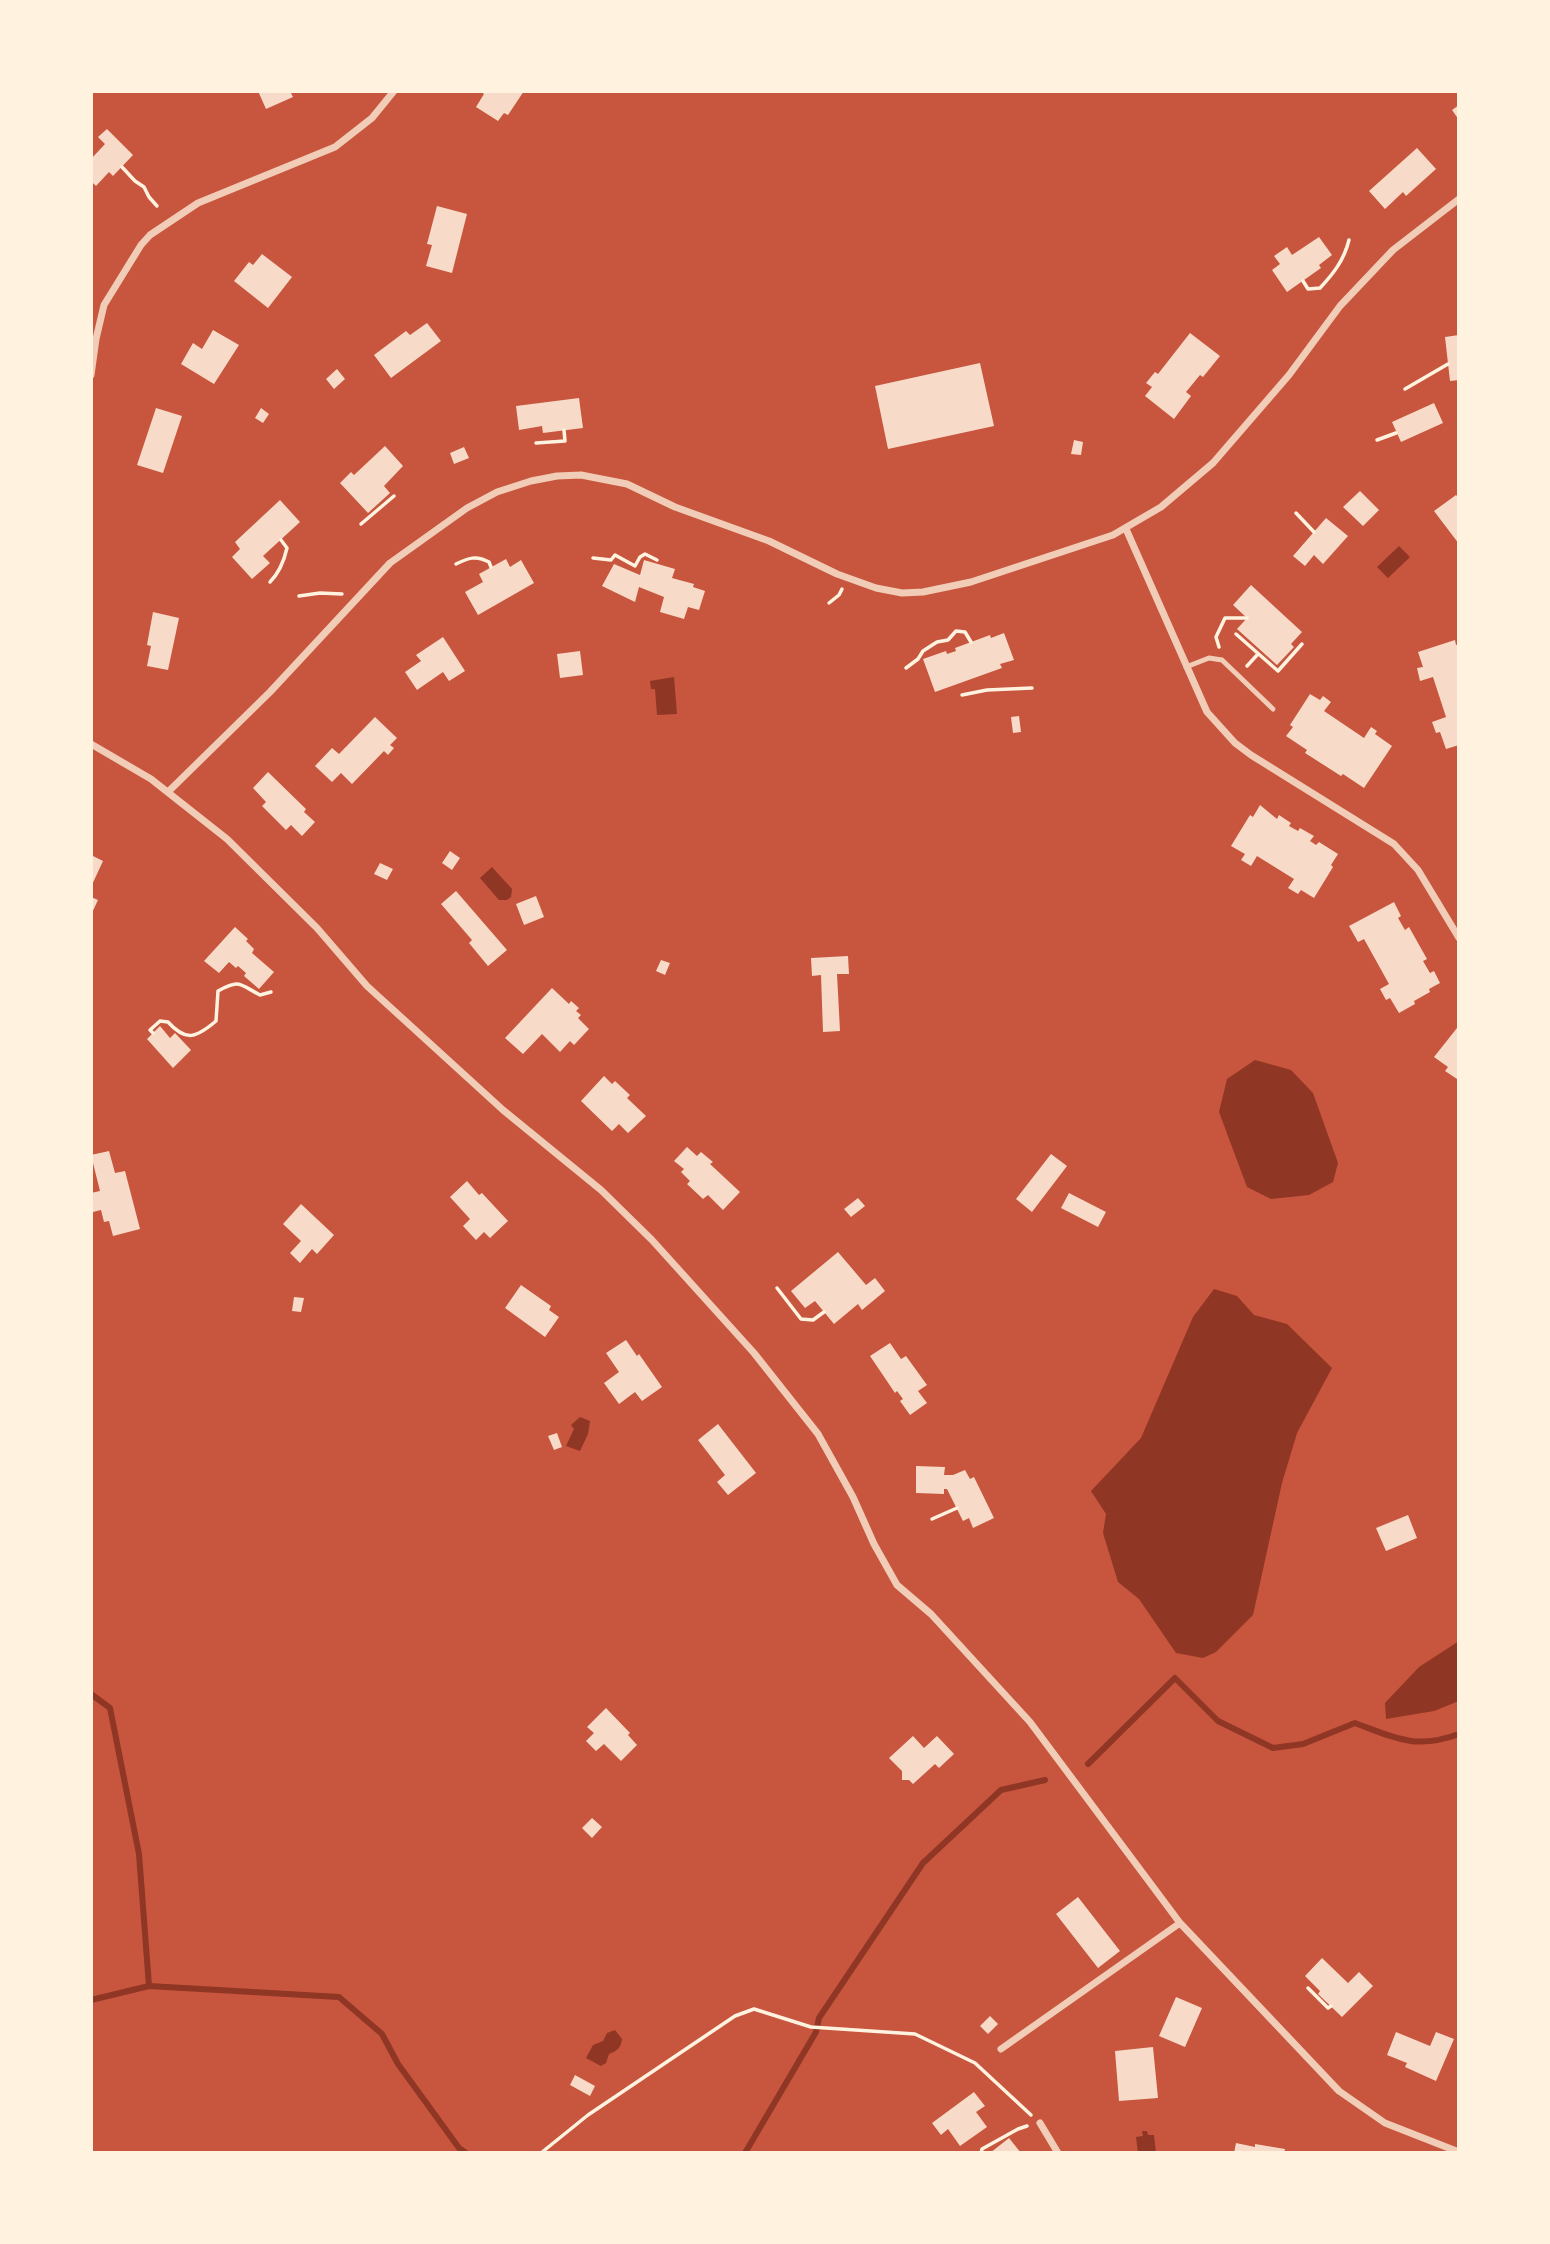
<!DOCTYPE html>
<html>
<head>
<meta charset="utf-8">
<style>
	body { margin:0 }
	#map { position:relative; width:1550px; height:2244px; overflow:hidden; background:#c8553d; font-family:Commissioner,sans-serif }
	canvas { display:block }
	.frame { position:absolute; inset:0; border:93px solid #fff3e0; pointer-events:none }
</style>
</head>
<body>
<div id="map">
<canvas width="1550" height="2244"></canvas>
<div class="frame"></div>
</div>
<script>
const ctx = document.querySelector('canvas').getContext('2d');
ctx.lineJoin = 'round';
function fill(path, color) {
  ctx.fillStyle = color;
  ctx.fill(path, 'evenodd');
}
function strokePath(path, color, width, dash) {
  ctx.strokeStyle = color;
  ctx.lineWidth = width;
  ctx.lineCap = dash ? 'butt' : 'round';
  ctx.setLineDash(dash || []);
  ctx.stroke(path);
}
fill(new Path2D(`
	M1399,546L1410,557L1388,578L1377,567Z
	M674,677L677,714L657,715L655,689H651L650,681Z
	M492,867L512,889L511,897L507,900H499L480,878Z
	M1255,1060L1291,1070L1313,1093L1338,1163L1333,1182L1309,1195L1271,1199L1247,1187L1219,1112L1227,1079Z
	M1214,1289L1237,1296L1254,1315L1287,1324L1332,1368L1297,1433L1282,1483L1253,1615L1216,1652L1203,1658L1176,1653L1139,1599L1118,1582L1103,1533L1106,1514L1091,1491L1141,1438L1193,1317Z
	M580,1417L590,1421L588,1434L580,1451L566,1446L574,1429L571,1425Z
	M1459,1641V1701L1434,1711L1386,1719L1385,1703L1419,1667Z
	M615,2030L622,2039C621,2048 617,2051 609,2054L606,2063L601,2066L586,2058L593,2045L603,2041L607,2033Z
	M1142,2131H1147L1148,2135H1154L1156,2153H1138L1136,2137L1143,2136Z`), '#8f3625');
strokePath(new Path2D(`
	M91,1694L110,1708L139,1854L149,1986L339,1997L382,2034L398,2064L459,2148L466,2153
	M1088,1764L1175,1678L1218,1721L1273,1748L1303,1744L1355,1723C1395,1738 1416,1750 1459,1734
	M91,2000L149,1986
	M745,2153L816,2032L819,2018L923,1863L1001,1790L1045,1780`), '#8f3625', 6);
fill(new Path2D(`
	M258,91H290L293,97L266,109Z
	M480,91H524L508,115L504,113L498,121L476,107L484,94Z
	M1459,105V120L1452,110Z
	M107,129L133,155L113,176L109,172L96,186L91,181V159L105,144L98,137Z
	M1417,148L1436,169L1406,196L1403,192L1385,209L1369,191Z
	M437,206L467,214L452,273L426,266L432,245L427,244Z
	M1319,237L1332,255L1319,265L1321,268L1287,292L1272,270L1280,264L1274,256L1287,247L1292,255Z
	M262,254L292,277L268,308L234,281L249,262L253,265Z
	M427,323L441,341L391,378L374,355L406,331L410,335Z
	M213,330L239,345L214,384L181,364L193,343L202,349Z
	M1190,333L1220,356L1203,377L1200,375L1186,392L1191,396L1174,419L1145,396L1152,387L1146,383L1155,372L1158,374Z
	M1459,335V380L1450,381L1445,337Z
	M980,363L994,426L888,449L875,386Z
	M337,369L345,379L334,389L326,379Z
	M579,398L583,428L543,433L542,426L519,430L516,406Z
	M1434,403L1443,423L1401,442L1392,422Z
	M156,408L182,416L163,473L137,465Z
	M261,408L269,414L263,423L255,418Z
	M1074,440L1083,442L1081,455L1071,454Z
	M385,446L403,466L384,486L390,493L368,513L340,483L351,472L354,475Z
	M464,447L469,458L454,464L450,453Z
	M1360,491L1379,510L1363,526L1343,507Z
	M1456,495L1459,498V544L1434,511Z
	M280,500L300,522L263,556L270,563L252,579L232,557L240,549L235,542Z
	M1326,518L1348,536L1323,564L1314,555L1305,566L1293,556Z
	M506,559L510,567L521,560L534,583L478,615L465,592L483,582L479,574Z
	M644,560L675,569L672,578L694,584L693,587L705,591L699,610L688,607L684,619L660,612L664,597L639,587L635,602L602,586L614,564L640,575Z
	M1251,585L1302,632L1291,644L1294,647L1277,665L1237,629L1247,618L1233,605Z
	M153,612L179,618L168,670L147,666L151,646L147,645Z
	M1004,633L1014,660L1000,664L1002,668L935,692L923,659L946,651L947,654L956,651L955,648L990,635L991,638Z
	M443,637L465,671L449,681L443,672L417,690L405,672L421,661L416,655Z
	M1455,640L1456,645L1459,644V745L1446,749L1440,732L1436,733L1432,722L1446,717L1433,677L1420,681L1417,668L1423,667L1418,652Z
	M580,651L583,675L560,678L557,654Z
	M1310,694L1320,700L1323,696L1331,702L1324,711L1364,738L1371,727L1377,731L1375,734L1392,746L1364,788L1343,774L1341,776L1305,753L1307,750L1286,736L1293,727L1290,725Z
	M1019,716L1021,732L1013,733L1011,717Z
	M375,717L397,738L390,745L394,748L388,755L384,751L352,784L341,773L332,782L315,766L332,748L339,754Z
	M268,772L306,809L304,812L315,822L302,836L291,825L286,830L262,806L266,802L253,788Z
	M1260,805L1277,819L1279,815L1291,823L1289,826L1298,831L1300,828L1314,836L1310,841L1316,845L1319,842L1338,854L1331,865L1333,867L1314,898L1301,890L1298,894L1288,888L1294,879L1257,856L1251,866L1241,860L1245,854L1231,846L1250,815L1253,817Z
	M450,851L460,858L452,870L442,863Z
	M91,855L103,861L91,887Z
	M380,863L393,869L387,880L374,874Z
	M456,891L507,950L488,966L469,943L472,940L441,904Z
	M536,896L544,917L524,925L516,904Z
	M91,897L98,900L91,915Z
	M1394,902L1401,916L1398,918L1405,930L1409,927L1427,959L1423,961L1430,973L1434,971L1440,983L1429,989L1430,992L1414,1001L1415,1004L1399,1013L1390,998L1386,1000L1380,989L1389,984L1364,939L1358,942L1349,926Z
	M235,927L248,939L246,941L254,949L252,953L274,972L259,989L244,976L246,973L238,966L236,968L229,962L219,973L204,961Z
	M848,956L849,974H837L840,1031L823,1032L821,975L812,976L811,958Z
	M661,960L670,963L665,975L656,971Z
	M552,988L569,1004L571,1001L579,1008L576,1011L581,1015L578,1018L589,1029L574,1045L570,1041L560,1052L542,1034L523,1054L505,1038Z
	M160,1026L170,1038L175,1033L191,1050L173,1068L147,1039Z
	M1457,1028L1459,1029V1076L1457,1079L1445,1071L1448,1067L1434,1057Z
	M604,1076L612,1084L615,1081L630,1095L627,1098L646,1116L628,1133L619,1124L612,1131L581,1101Z
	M687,1147L697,1156L701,1152L713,1162L710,1164L740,1192L723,1210L708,1195L703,1199L687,1184L690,1181L681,1172L684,1169L674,1161Z
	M109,1151L115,1173L125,1171L140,1229L113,1236L109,1221L104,1222L101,1210L93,1212L91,1205V1193L100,1191L91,1155Z
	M1051,1154L1067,1166L1032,1212L1016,1199Z
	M467,1181L479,1195L482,1193L508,1221L490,1238L484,1232L476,1240L463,1226L470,1219L450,1197Z
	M1069,1193L1106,1212L1098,1227L1061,1208Z
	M858,1198L865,1206L851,1217L844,1209Z
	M301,1204L334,1235L317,1254L312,1249L300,1263L290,1253L301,1241L283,1224Z
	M838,1252L866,1285L875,1278L885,1291L862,1310L858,1304L834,1324L815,1301L805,1308L791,1291Z
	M521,1285L551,1306L549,1310L559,1317L545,1337L505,1308Z
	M294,1297L304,1298L301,1312L292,1311Z
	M626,1340L637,1356L639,1354L662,1387L642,1401L635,1392L619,1404L604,1383L619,1372L606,1353Z
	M890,1343L901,1359L906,1356L927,1385L918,1391L927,1403L910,1415L900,1401L903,1399L897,1391L895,1393L870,1356Z
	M718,1424L756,1473L728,1495L717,1482L725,1475L698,1440Z
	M557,1433L562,1447L554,1450L548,1436Z
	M916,1466L945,1467L944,1475H953L965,1470L970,1479L974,1477L994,1518L973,1528L969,1518L963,1521L947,1489H944V1494L916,1493Z
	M1408,1515L1417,1538L1386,1551L1376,1528Z
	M606,1708L630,1733L628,1735L637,1745L621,1761L604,1744L596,1751L586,1741L594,1733L587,1727Z
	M913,1736L924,1748L937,1736L954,1754L939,1768L935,1764L913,1784L909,1780H902V1771L889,1758Z
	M592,1818L602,1827L592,1838L582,1828Z
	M1078,1897L1120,1951L1098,1968L1056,1914Z
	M1322,1958L1348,1983L1359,1972L1373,1986L1342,2017L1318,1994L1320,1991L1305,1976Z
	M1176,1997L1202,2008L1185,2047L1159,2036Z
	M990,2016L998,2024L988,2034L980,2026Z
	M1396,2032L1430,2046L1436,2032L1454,2039L1436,2081L1405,2067L1407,2063L1387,2055Z
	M1153,2047L1158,2098L1119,2101L1115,2051Z
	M575,2075L595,2086L590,2096L570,2085Z
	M974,2092L985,2106L976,2112L987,2127L960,2146L948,2129L941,2135L932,2123Z
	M1009,2138L1021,2153H990Z
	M1236,2143L1255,2147V2144L1285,2149L1284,2153H1234Z`), '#f7dbc8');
strokePath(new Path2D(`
	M122,167L135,181L144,187L149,197L157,206
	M1303,281L1308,289L1320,288C1334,273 1344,260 1349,240
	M1405,389L1448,364
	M1377,440L1396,433
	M536,443L565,441L564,430
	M1296,513L1314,532
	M361,524L394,496
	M593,558L611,560L615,555L635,566L640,557L645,554L657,560
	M456,564C468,558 476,555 489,562L491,567
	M270,582C279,573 284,561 287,548L281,540
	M299,596L320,593L342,594
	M829,603L839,595L842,589
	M1236,634L1278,671L1302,644
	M1219,647L1216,637L1225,618H1247
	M1247,666L1258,654
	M906,668L918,659L923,651L937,642L948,640L956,631L965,632L971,642
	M962,695L987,690L1032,688
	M153,1033L150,1030L160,1021L168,1022C186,1042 196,1038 216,1021L218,991C240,979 239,984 260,995L271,992
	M777,1288L801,1319L813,1320L824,1312
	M932,1519L957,1508
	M1308,1988L1328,2008L1331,2006
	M541,2153L588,2115L735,2016L754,2009L811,2027L915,2034L975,2063L1031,2115
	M981,2153L982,2149L1018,2129L1027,2126`), '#fff3e0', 3.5);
strokePath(new Path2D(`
	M1186,667L1209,658L1222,660L1273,709`), '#f1ccb7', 5);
strokePath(new Path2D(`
	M91,375L96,339L104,305L141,245L150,235L198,203L335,147L372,118L394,91
	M1126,529L1207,712L1235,743L1251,755L1394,844L1418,870L1459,938
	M91,744L151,779L227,839L317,928L367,986L503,1110L601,1190L652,1240L754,1353L818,1434L853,1497L874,1544L897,1585L931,1614L1030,1722L1180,1923L1339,2091L1385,2123L1459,2152
	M169,791L270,692L390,563L467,508L497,492L531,481L557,476L581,475L627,484L675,507L769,541L837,574L876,588L902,593L923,592L971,582L1113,535L1161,507L1213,463L1289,375L1340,306L1393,250L1459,199
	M1001,2049L1180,1923
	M1040,2123L1058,2153`), '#f1ccb7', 7);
</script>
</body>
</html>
